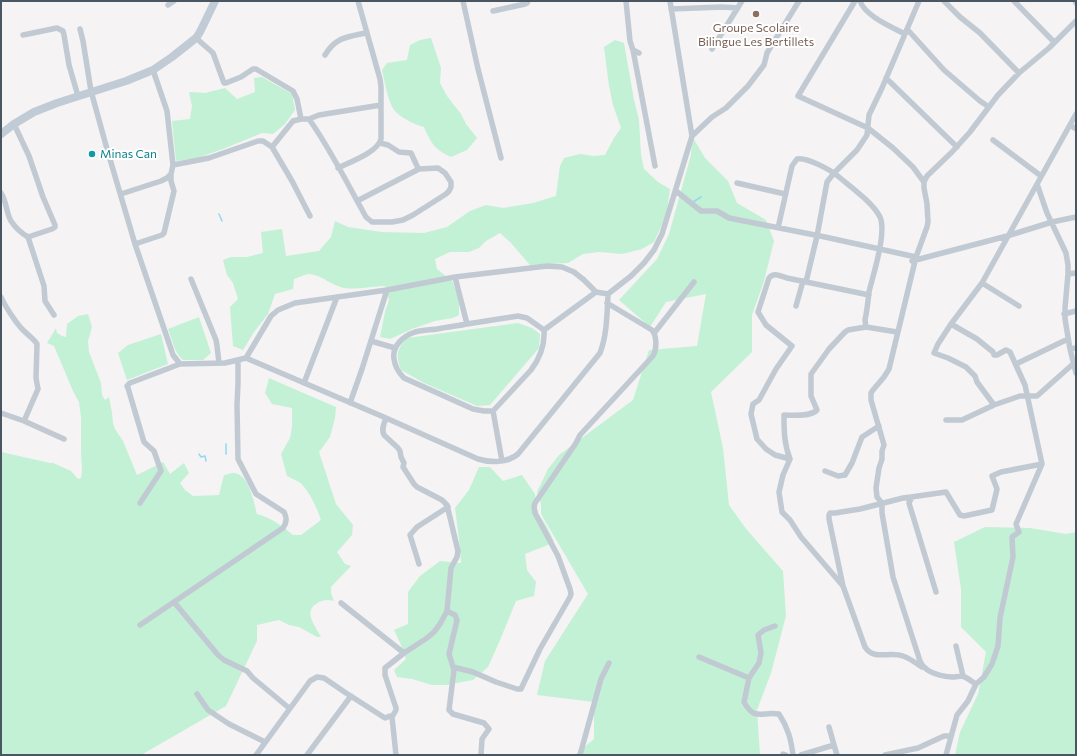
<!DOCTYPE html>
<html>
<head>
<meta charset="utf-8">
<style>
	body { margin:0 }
	#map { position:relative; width:1077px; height:756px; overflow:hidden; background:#f5f3f3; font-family:Commissioner,sans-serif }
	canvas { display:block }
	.frame { position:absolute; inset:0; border:2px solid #4a5661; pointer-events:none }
</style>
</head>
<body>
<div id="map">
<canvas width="1077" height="756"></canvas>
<div class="frame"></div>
</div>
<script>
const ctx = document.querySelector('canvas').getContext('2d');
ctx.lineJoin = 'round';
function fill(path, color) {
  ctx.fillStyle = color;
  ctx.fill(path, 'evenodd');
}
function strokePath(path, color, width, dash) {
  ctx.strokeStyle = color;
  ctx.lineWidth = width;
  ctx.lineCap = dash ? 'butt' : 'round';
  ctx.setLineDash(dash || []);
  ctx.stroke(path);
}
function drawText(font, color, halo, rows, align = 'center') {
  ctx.font = font + ' Commissioner,sans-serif';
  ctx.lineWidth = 4;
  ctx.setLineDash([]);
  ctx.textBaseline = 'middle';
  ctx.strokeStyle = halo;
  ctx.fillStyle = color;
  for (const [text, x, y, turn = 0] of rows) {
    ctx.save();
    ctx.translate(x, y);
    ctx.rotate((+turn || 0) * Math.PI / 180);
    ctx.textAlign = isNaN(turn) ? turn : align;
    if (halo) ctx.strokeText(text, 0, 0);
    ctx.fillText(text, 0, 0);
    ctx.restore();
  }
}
fill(new Path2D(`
	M431,38L441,68L440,83L447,96L461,114L466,124L477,138L467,150L451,157C434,149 431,143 424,127C416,125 401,118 396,112C388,104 385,82 382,70L387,63L407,60L410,45L420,40Z
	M615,40L624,43L634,100L639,120L641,155L644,169L658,182L670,189L667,210L661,227L654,242L642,249L622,254L599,252L583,254L568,263L530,265L511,243L500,233L486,241L479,248L469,252H450L435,259L437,269L453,282L459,301V315L453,318L435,321L412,329L390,339L380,337L385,312L389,300L385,286C372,286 358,290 344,288C332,286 322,275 309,274C305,274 298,278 294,279L293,289L275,294L268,314L254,332L243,350L233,346L230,307L238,299L233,283L227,275L223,260L231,257H247L263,253L261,232L282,229L286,256L319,251L331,237L335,221L348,227L382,232L424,233L447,227L470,211L486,205L503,208L533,203L556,196L560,166L564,158L580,154L594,156L605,155L614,138L621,128L613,105L609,86L604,47Z
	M262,77L292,94L295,110L285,124L273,134L262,133L223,149L197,158L176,161L172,121L190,119L192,106L189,92L205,93L225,88L237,99L255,92L254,78Z
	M692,136L705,158L728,181L737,203L766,220L774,241L764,281L752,315V352L711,392L723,448L729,505L747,530L783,571L786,616L771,673L757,710L760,755H575L594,739V702L537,695L545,661L588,594L541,514V504L537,492L548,469L559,455L633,400L649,350L697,346L706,294L666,302L650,327L619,300L657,259L669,234L691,155Z
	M88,314L92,327L88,341L89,352L101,383L102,395L105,400L109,397L112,413L113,423L115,429L123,441L137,475L163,462L170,474L184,463L189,473L180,483L185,490L193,496L219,495L224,475C227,475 230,473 233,473C249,473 254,503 257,514C272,518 282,526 293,535H301L321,520C318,510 308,488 299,482C295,480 291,478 287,476L281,454L290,438L292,427V408L272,404L265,393L269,378L294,389L336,407L335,418L330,437L319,452L336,504L353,525L352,535L337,552L345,564L351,566L331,587V593L334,601C328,599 321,600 316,604C303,612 316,627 321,637H317L299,627L289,625L279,620L257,625V641L226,706L141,755H1V452L50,463H53L71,471L78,479L81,478L82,471L81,451V417L79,402L73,391L54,346L47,343L56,328L57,333L62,336L66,337L67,324L78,316Z
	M199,317L211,353L203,360H183L179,356L175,349L168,329Z
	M518,323L532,328L540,334L539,348L490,405L477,406L424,383L401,370C396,355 396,350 407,338Z
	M161,334L168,364L127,380L118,353L128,345Z
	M479,467H490L503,481L522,475L535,494L538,513L547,527L554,541L548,545L525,554L527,570L536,582L534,596L516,601L500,640L488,667L473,680L446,685H432L412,679L397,677L394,670L406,659L401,645L394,630L408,624V592L420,576L440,561L461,563L459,539L455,508L469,490Z
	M985,527L1030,528L1066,534L1076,532V755H955L960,732L978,694L986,652L961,627V589L954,542Z`), '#c3f1d5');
strokePath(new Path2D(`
	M693,202L701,197
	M219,214L222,221
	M199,454L201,457L205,456L206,461
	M226,454V444`), '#90daee', 1.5);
strokePath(new Path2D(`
	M463,1L478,69L501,158
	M626,1L630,41L633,50L639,53
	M855,1L798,96L868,128L893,148L913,167L924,182
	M860,1C865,16 892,27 905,34
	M944,1L960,17L980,33L1019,73
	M1014,1L1054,42
	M1075,1L1076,3
	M168,5L174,1
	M671,9L722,7L738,8
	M493,11L525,4L527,3L528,1
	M80,29L83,41L91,91L107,149L135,244L171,349L173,355L180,364
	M907,29L944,70L980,101L989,107
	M23,35L57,28L63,31L64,35L69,65L78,96
	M196,38L213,53L224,83H226L241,77L253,69H256L293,91L297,99L301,119
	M712,49L742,1
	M633,50L655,166
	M325,55C336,37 347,37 366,33
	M886,78L957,147
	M309,119L319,115L381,105
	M14,124L29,156L43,197L55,225V227L52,229L28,237
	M1070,125L1076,129
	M692,136L712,117L726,108L748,86L764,65L767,53L799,1
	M993,140L1041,176
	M380,143L388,145L399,152L411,153L417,166L419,169
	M272,147L293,121L301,119H309C331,150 348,185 366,217L372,222H392L403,220L413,215L446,194L449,191L451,187V182L445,173L438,168L419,169L357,201
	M173,165L209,158L258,141H263L272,147L292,181L310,216
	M338,168C350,162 378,152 381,139V87L380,79L358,1
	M737,183L785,194
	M1037,184L1047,213L1066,253L1068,265V274L1065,308V319L1070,349L1076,373
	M676,191L701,211H717L729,218L825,237L916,257
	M1,193C7,202 6,213 11,221C15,227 21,233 28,237L44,286L45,301L54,315
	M121,194L161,181L167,178L171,174L173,165L167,111L153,70
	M778,228L792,166L797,159C807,157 831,170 839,177C851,187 873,203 880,217C887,233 873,275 869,292C868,301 867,311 865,320L866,327
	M135,244L162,235L164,233L174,191L171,181V174
	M912,261L1007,236L1052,222L1076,217
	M1068,274L1076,273
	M455,277L467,324L518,316L527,318L544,330C545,345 540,358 531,370L493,411H484L473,409L404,378C398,372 395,367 394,359C392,346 403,336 415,332C422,330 430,330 437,329C447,327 457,326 467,324
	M191,279L216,340L217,346L219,363
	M806,282L817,236L827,182L834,173L857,150L867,135L869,115L882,88L919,1
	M982,283L1019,306
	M1,297C5,306 16,323 23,330C28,335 34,339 37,344L36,378L38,389L24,421L1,413
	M796,306L803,281
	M1064,314L1076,311
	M544,330L596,292
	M655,332L694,282
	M371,341L395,348
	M1070,349L1076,348
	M246,358L271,316L278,310L295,303L387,290L455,277L547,266L562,267L574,272L584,280L596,292L608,294L631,276L644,263L654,250L662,234L692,136L670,1
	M1016,364L1068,339
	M304,383L337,297
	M350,403L362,369L387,290
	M994,405L977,382L975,376L966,367L948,358L934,353L938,344L951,324L982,283L1076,114
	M493,411L502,461
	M386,418C384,424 381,429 384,435L398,448L400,451L401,457L404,463L403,467L414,484L417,487L442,500L447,505L458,551L457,557L451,568L447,611L440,624L434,632L427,638L404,653L385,668V675L396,708V710L392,717L396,755
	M946,420H962L994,405L1020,396H1037L1073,364
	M24,421L64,439
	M790,459L775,455L766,449L757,439L751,414L753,404L759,400L776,369L792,346L766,325L758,312L769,278C774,272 780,276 787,278L869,295
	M790,459C784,444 784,430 784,415C793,415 808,417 816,411L817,410L811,396V374L829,349L845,332L848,330L866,327L897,332
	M790,459L783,475L779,492L782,512L790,520L801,537L843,586
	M825,471L838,476L845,475L852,463L862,437L879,426
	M911,497L946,492L960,515L964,516L992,510L997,489L992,476L1001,472L1042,464
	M140,503L161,471L154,451L144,442L128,388L127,386L130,383L180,364L225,363L246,358L386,418L478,459C491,463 507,463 518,454L600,353C607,335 607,314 608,294
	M419,564L410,535L417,527L448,507
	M174,602L218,655L224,660L247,671L253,678L289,708
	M341,603L404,653
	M447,611L455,615L457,620L449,654L454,670L449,710L453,714L484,723L489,729L482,739L481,755
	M140,625L283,528C287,522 287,518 284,512L256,494L238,459L237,405L238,383V360
	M775,626L764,630L758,635L761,653L759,663L749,678L744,702C755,722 762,711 779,714C788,728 791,739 793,755
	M956,646L963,676
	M699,657L749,678
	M453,667L473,672L496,682L517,689H521L540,649L570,597L571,594L570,589L558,556L535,513L534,507L535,503L576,443L580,435L653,356C657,349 657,336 652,330L607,303
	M922,667C916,663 909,658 903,656C889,651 874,661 865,647L843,586L829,519V515L830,513H835L860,509L903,498L911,497V499L909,503L936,592
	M976,684C972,682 967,677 962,676C959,676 956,677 952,677C940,676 925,673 920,661L893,577L882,513V503L877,497L876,488L879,468L882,459V451L884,445L871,400V393L873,390L884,377L889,369L916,257L927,227L928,222L927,204L924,188V182L927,176L952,152L970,132L998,95L1019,73L1049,48L1076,21
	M197,694L208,710L229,724L265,742
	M829,727L834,745
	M783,754L786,755
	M256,755L310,681L317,677L324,678L346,693L385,718L390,716L392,717
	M307,755L351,696
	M580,755L601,679L609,663
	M801,755L834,745L837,755
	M885,755L918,748L944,736H951
	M946,755L957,715L968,701L976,684L984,677L992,664L998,646L1000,618L1013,557L1012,537L1019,532L1016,524L1042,464L1025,385L1010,352L1006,350L997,355H994L993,352L977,339L951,324`), '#c1cad2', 5.5);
strokePath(new Path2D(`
	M1,134L14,124L34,112L57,103L126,81L153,70L172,57L196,38L200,32L215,1`), '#c1cbd6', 8);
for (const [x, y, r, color] of [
	[756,14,4,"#8d6e63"],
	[92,154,4,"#0f9aa8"]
]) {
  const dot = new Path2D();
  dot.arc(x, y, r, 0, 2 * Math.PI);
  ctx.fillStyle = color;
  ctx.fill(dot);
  strokePath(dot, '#fff', 1.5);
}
drawText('12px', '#785e54', '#fff', [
	["Groupe Scolaire",756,28],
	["Bilingue Les Bertillets",756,42]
]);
drawText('12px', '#0d838f', '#fff', [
	["Minas Can",100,154]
], 'left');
</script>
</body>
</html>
